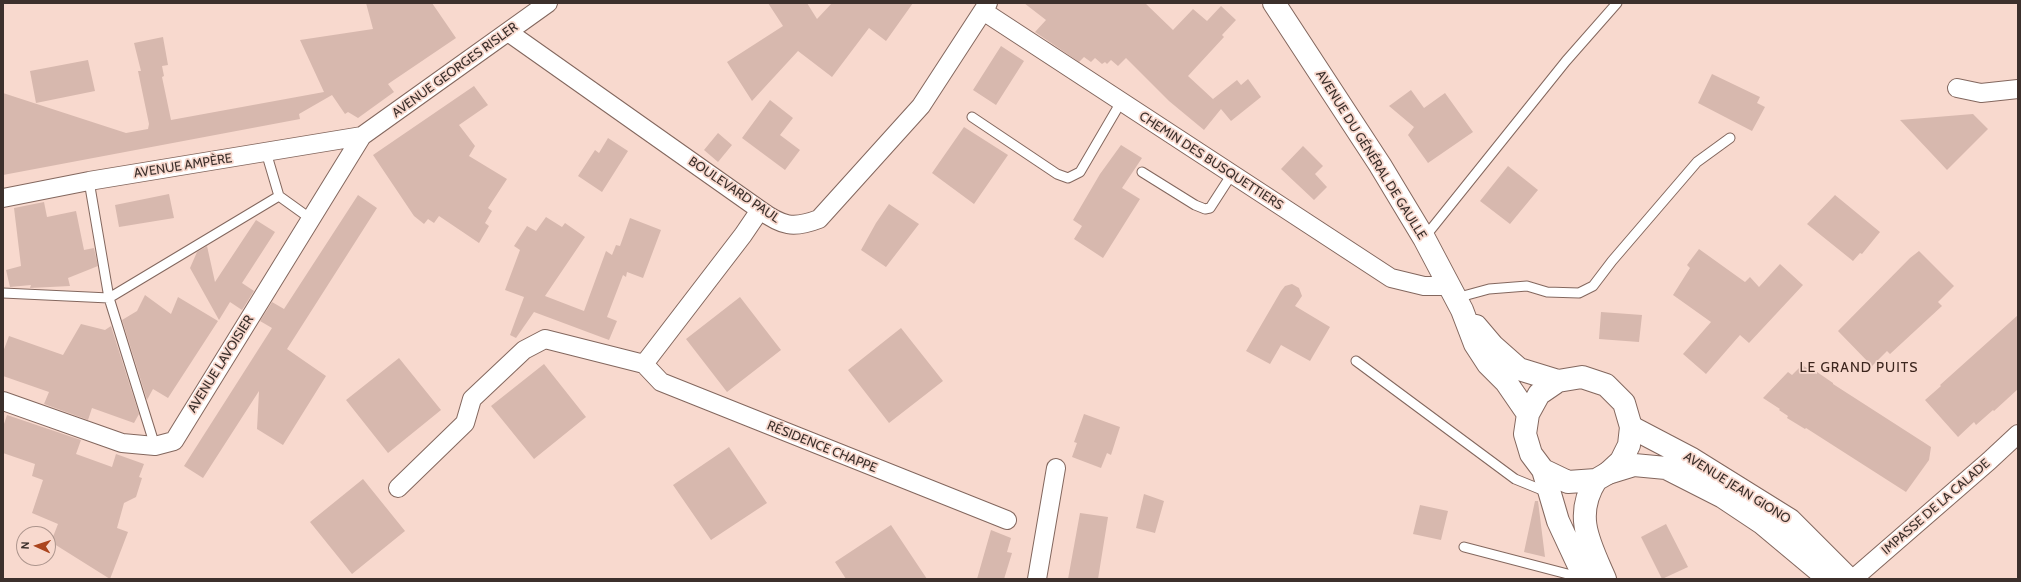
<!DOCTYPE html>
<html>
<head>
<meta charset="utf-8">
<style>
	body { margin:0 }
	#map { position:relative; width:2021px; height:582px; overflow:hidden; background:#f8d9ce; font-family:Cabin,sans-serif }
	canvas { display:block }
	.frame { position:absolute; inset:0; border:4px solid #3c302c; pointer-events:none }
	.north { position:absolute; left:16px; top:526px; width:40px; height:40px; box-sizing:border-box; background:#f8d9ce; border:1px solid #ad958d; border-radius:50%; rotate:273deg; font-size:11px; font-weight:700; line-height:16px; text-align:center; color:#3c302c }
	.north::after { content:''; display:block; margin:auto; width:14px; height:18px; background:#ab451e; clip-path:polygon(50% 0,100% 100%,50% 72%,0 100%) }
</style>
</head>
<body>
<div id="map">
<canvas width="2021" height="582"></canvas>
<div class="frame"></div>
<div class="north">N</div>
</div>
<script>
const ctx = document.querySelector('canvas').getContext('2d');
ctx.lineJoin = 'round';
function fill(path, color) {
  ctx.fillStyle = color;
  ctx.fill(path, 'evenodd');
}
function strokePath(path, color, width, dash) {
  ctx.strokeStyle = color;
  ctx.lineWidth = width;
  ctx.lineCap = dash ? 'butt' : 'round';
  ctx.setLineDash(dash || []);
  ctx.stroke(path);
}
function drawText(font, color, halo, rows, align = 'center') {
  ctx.font = font + ' Cabin,sans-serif';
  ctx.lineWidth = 3.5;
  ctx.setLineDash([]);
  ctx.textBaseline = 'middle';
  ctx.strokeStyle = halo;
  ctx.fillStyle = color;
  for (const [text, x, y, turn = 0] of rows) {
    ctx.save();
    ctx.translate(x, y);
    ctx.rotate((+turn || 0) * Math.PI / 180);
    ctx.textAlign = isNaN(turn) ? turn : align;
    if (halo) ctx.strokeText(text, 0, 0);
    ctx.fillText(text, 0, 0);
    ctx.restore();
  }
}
fill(new Path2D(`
	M366,3H432L456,38L388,84L394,92L358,118L348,112L345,114L332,95L299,114L300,119L3,175V93L126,133L148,129L149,124L138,71H141L134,43L163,37L168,65L162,66L164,76L162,77L171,120L324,92L300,40L373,29Z
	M768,3H807L817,19L832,3H913L886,41L869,28L832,77L798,51L752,101L727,62L783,26Z
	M1024,3H1145L1173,30L1193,9L1207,21L1221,6L1236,20L1222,35L1224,37L1188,76L1214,100L1213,99L1237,80L1241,85L1248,79L1261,97L1231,121L1221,109L1204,130L1169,101L1126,58L1118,66L1111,60L1107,64L1105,62L1102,64L1095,58L1091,62L1084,57L1079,62L1035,32L1046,20Z
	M1001,46L1024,61L996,105L973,90Z
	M88,60L95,91L36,103L30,71Z
	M1712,74L1760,97L1757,103L1765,107L1752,131L1698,103Z
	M474,86L488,105L459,125L475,146L469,156L507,179L488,208L492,211L485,223L489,226L479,243L439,216L434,223L428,219L424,224L414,216L373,155Z
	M1411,90L1424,108L1445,93L1473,132L1428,163L1408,135L1414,127L1389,106Z
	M770,100L793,118L780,135L800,150L785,170L742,138Z
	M1973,114L1988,129L1947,170L1900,120Z
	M964,127L1008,155L974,204L932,173Z
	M718,133L732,145L718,162L704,150Z
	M608,138L628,151L602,192L578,176L595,150L599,153Z
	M1121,145L1142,158L1122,188L1140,199L1103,258L1074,239L1082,226L1073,220L1100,174Z
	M1303,146L1323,166L1315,174L1327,187L1314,200L1281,169Z
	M1508,166L1538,190L1510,224L1480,201Z
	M169,194L174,218L119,227L115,205Z
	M358,195L377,208L287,349L326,376L283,445L257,429L259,391L203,478L184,466L272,328L260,321L272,302L284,309Z
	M1835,195L1880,232L1862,254L1860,253L1853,261L1807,224Z
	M44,202L47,217L76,211L84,250L94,248L98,266L68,278L70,286L30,288L31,285L10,287L6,270L21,266L14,208Z
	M889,204L919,224L886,267L861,250L876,223Z
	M546,217L562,227L565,223L585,237L545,296L584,311L606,251L612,255L616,245L620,246L630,218L661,230L643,278L627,272L626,277L623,275L607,317L617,321L609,340L534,312L516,338L510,335L524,297L505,290L520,250L514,246L527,226L536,231Z
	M256,220L275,232L242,283L254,291L242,310L230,302L219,320L190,268L197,252L207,246L215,282Z
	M1699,249L1745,282L1750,277L1759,287L1780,264L1803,285L1749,343L1740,335L1706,374L1683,354L1711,322L1673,295L1690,268L1687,265Z
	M1919,251L1954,286L1938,302L1942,306L1890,354L1887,351L1872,366L1838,331L1910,258Z
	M1292,284L1299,288L1302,296L1295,306L1330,327L1310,361L1281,345L1270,364L1246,351L1281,291L1285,286Z
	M145,295L171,314L178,297L218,321L168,398L153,389L147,400L122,320L137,311Z
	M740,297L781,350L727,392L686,339Z
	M1601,312L1642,315L1639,342L1599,339Z
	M2018,315V389L1994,411L1993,410L1976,425L1974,422L1958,437L1925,400L1941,386L1940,385Z
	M81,324L105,330L111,326L139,414L134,423L92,408L88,420L44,404L49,392L3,376V352L9,336L63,355Z
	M901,328L943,381L889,423L848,370Z
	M399,358L441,410L388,453L346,400Z
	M544,364L586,417L534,459L491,406Z
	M1802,365L1817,374V372L1833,383V384L1931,447L1929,460L1906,492L1806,428L1805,429L1787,418L1788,416L1779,410L1780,409L1763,398L1788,372L1792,375Z
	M1084,414L1120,427L1111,455L1107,453L1101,468L1072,457L1077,443L1074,442Z
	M7,415L81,440L76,454L112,467L116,454L144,464L139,477L142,478L136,497L124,503L117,528L128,532L110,579L51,542L58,524L32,513L43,480L32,476L35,464L3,453V427Z
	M729,447L767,503L711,540L673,485Z
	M363,479L405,531L352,574L310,522Z
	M1144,494L1164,501L1155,533L1136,528Z
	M1535,501H1538L1545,557L1524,552Z
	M1420,505L1448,511L1441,540L1413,534Z
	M1080,513L1108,517L1098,579H1068Z
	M1666,524L1688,567L1662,579L1641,537Z
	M891,525L927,579H846L835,562Z
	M991,530L1011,538L1007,552L1012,553L1004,579H977Z`), '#d7b8ae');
const service = new Path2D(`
	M972,117L1057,174L1068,178L1080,172L1121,102
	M266,152L279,196L311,219
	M1142,172L1195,205L1205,209L1210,208L1232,174
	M1424,238L1566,61L1617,3
	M3,293L109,298L89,181
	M1456,298L1489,289L1527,286L1547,292L1579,293L1593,286L1612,261L1697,162L1730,138
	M1356,361L1515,479L1547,492
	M155,446L109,298L279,196
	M1464,547L1583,578`);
const minor = new Path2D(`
	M983,11L1391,278L1424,286H1449
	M508,32L760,210C782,226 793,229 819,219L921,106L988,3
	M1957,88L1981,93L2018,89
	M3,198L89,181L362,136
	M644,364L661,382L1007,520
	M3,401L122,443L155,446L174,441L362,136L548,3
	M398,488L465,423L472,399L524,350L545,339L644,364L743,235L760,210
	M1037,579L1056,468
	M1853,579L1989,461L2018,434`);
const tertiary = new Path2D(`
	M1631,427L1692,459L1790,520L1849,579
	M1608,473L1634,465L1666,468L1723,497L1762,523L1829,579`);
const secondary = new Path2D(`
	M1274,3L1380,165L1424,238L1462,310L1475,344L1488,364L1506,382L1528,414
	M1476,326L1493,346L1519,369L1558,381
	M1543,470L1568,482L1596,480L1608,473L1621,461L1629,445L1631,427L1624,403L1606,385L1582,377L1558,381L1539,394L1528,414L1525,434L1531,454L1543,470L1558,521L1585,579
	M1596,480C1573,516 1590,544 1605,579`);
strokePath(service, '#83675e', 11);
strokePath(minor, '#83675e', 20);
strokePath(tertiary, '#83675e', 24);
strokePath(secondary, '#83675e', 24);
strokePath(service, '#fff', 9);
strokePath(minor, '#fff', 18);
strokePath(tertiary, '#fff', 22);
strokePath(secondary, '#fff', 22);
drawText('13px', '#3c302c', '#f8d9ce', [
	["AVENUE GEORGES RISLER",455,70,-36],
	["AVENUE DU GÉNÉRAL DE GAULLE",1371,155,58],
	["CHEMIN DES BUSQUETTIERS",1211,161,33],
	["AVENUE AMPÈRE",183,166,-9],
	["BOULEVARD PAUL",734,190,34],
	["AVENUE LAVOISIER",221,364,-58],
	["RÉSIDENCE CHAPPE",822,447,22],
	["AVENUE JEAN GIONO",1737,488,32],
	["IMPASSE DE LA CALADE",1936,507,-41]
]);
ctx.letterSpacing = '1px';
drawText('14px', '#3d261e', '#f8d9ce', [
	["LE GRAND PUITS",1859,368]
]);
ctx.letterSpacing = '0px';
</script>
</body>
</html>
